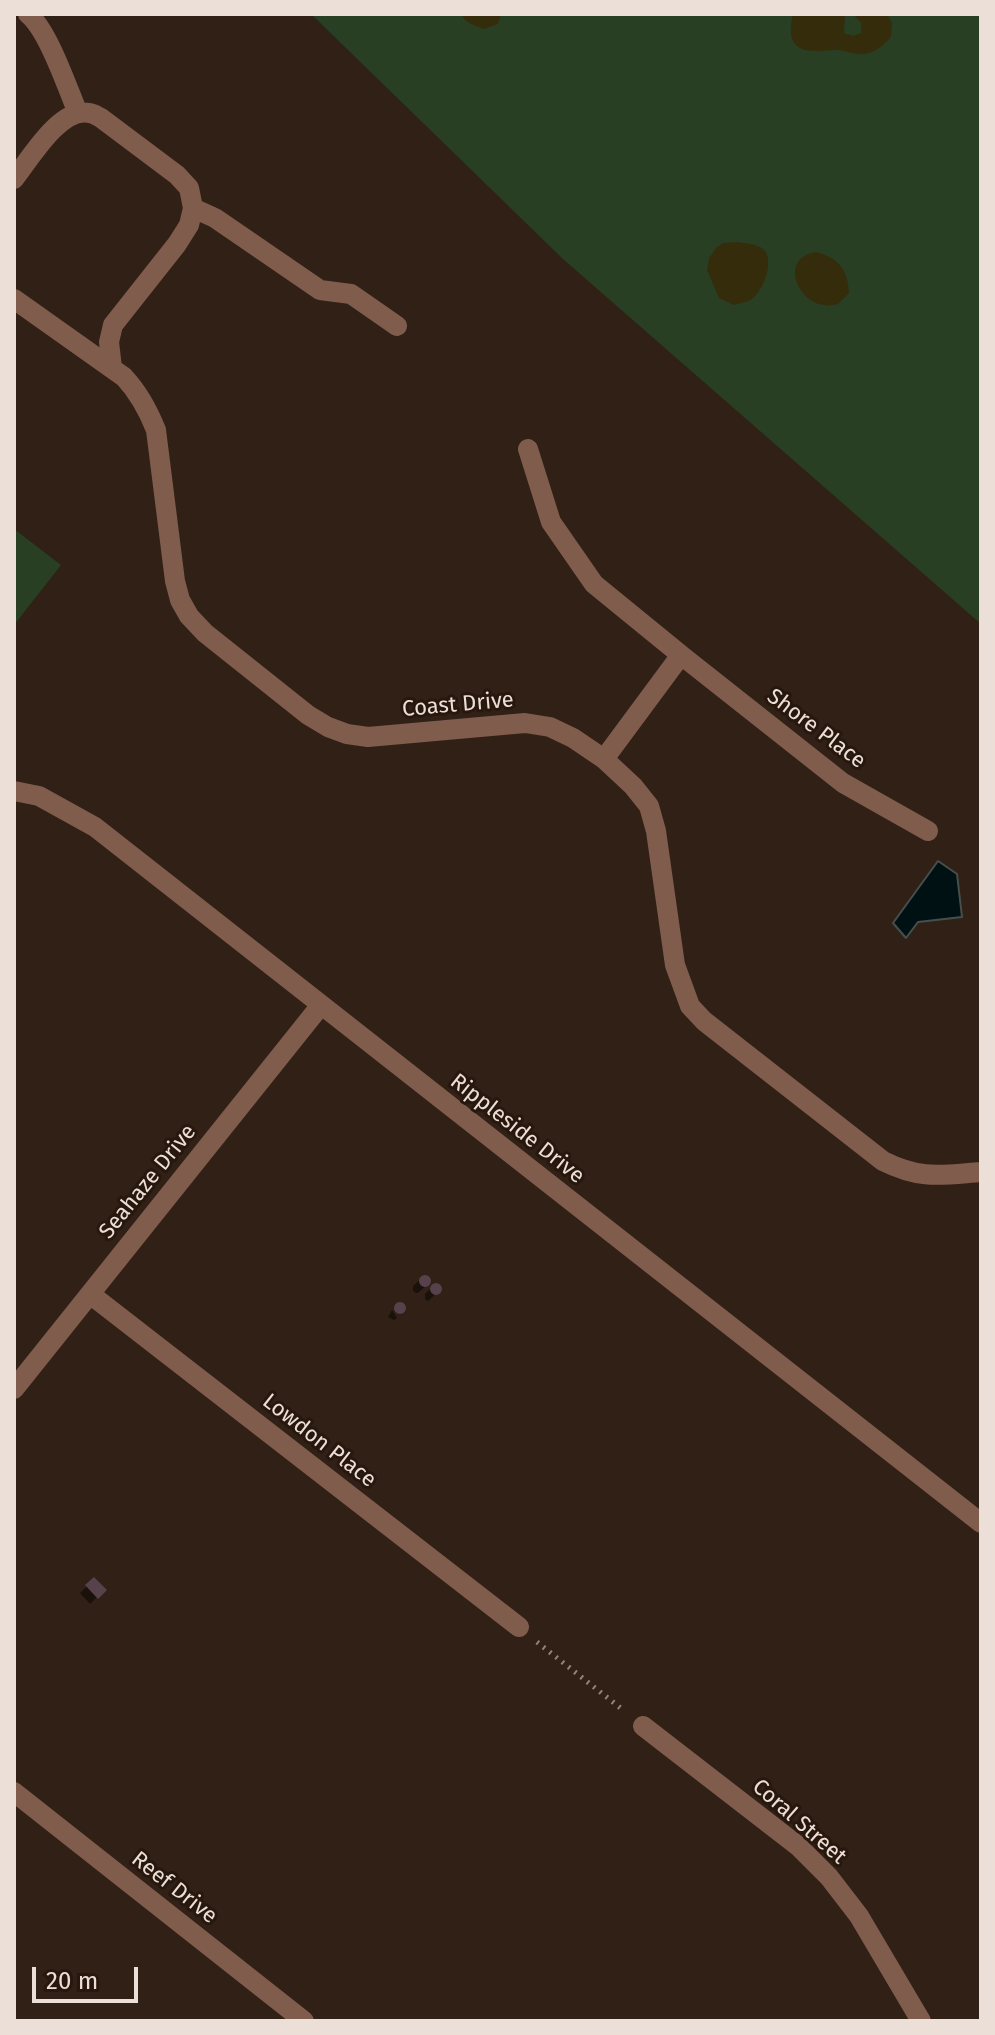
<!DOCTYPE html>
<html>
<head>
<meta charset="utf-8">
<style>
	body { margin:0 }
	#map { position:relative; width:995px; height:2035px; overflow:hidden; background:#312016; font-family:"Fira Sans",sans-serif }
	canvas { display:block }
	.frame { position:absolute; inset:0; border:16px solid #ebdfd8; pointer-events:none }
	.scale { position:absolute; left:32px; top:1967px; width:106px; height:36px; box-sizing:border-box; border:4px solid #ebdfd8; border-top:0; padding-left:10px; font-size:24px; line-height:28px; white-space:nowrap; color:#ebdfd8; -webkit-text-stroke:6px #27170c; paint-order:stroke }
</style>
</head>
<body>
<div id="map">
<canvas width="995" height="2035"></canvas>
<div class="frame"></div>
<div class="scale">20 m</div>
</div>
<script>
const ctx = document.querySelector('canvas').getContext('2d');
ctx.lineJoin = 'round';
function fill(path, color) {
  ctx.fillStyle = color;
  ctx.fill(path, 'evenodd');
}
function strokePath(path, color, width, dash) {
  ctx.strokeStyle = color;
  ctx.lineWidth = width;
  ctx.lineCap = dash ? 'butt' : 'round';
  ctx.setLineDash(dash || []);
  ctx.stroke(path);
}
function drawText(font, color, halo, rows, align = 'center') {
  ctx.font = font + ' "Fira Sans",sans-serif';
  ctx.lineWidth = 6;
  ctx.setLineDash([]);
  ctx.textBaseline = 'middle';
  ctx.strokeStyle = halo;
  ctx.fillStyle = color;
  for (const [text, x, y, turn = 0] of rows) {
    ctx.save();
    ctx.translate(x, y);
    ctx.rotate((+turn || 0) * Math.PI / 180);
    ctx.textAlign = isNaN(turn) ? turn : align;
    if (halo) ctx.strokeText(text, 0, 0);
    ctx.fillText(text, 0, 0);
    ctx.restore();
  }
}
fill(new Path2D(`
	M311,14H981V624L563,259Z
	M14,529L61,565L14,625Z`), '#293f24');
fill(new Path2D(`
	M462,14H501L498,24L484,29C476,26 464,23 462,14Z
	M793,14H845L844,33L853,36L861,33V23L853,14H887L892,23L891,37C884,45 876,52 865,54C857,55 848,52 840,50C827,49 806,55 796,45C788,37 791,23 793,14Z
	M737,242C744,243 755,244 762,248C776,258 764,290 752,299C748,302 740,303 734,305L719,298L707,270L709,258L716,248L723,243Z
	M816,252C839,258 848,270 849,293L838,304C833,305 829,306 824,305C797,302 779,258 816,252Z`), '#342c0a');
const water = new Path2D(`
	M938,861L957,874L962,917L918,922L906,938L893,923Z`);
fill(water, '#001113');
strokePath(water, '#464f4e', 2);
fill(new Path2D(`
	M427,1277L429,1280V1283L418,1293H416L413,1291V1286L421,1279Z
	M434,1285H438L440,1290L428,1301L425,1299V1294Z
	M400,1304L404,1308L400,1315L396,1309H394Z
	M392,1310L397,1318L394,1320L388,1317Z
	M94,1580L104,1590L90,1604L80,1593Z`), '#0007');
fill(new Path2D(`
	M419 1281a6 6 0 1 1 12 0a6 6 0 1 1-12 0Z
	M430 1289a6 6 0 1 1 12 0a6 6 0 1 1-12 0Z
	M394 1308a6 6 0 1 1 12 0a6 6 0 1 1-12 0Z
	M94,1577L107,1590L98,1599L85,1585Z`), '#57424c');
strokePath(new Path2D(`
	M537,1642L623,1710`), '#92847b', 5, [2, 6]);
strokePath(new Path2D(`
	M28,14C48,30 67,87 78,113
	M14,179C30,159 60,107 89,113C93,113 97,116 101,118L177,175L189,188L193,208L189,225L177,244L113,325L109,342L112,368
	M193,208L215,218L320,290L351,294L397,326
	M14,299L124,377C139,393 148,410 156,430L175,581L180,600L189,616L205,633L308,715L328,727L347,734L368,737L525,723L550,727L573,738L604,759L633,786L649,806L656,831L675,965L690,1006L704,1021L883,1161C921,1180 941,1175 981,1172
	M528,449L551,522L594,584L681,655L604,759
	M681,655L843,783L928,831`), '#7f5c4c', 20);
strokePath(new Path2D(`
	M14,791L39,796L95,827L981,1523
	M90,1294L519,1627
	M14,1389L321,1005
	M643,1726L798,1846L829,1877L859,1916L921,2021
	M14,1792L304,2021`), '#7f5c4c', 20);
drawText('22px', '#ebdfd8', '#27170c', [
	["Coast Drive",458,705,-5],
	["Shore Place",816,729,37],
	["Rippleside Drive",517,1129,38],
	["Seahaze Drive",148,1182,-51],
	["Lowdon Place",319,1441,38],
	["Coral Street",799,1822,41],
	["Reef Drive",174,1888,38]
]);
</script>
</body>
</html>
